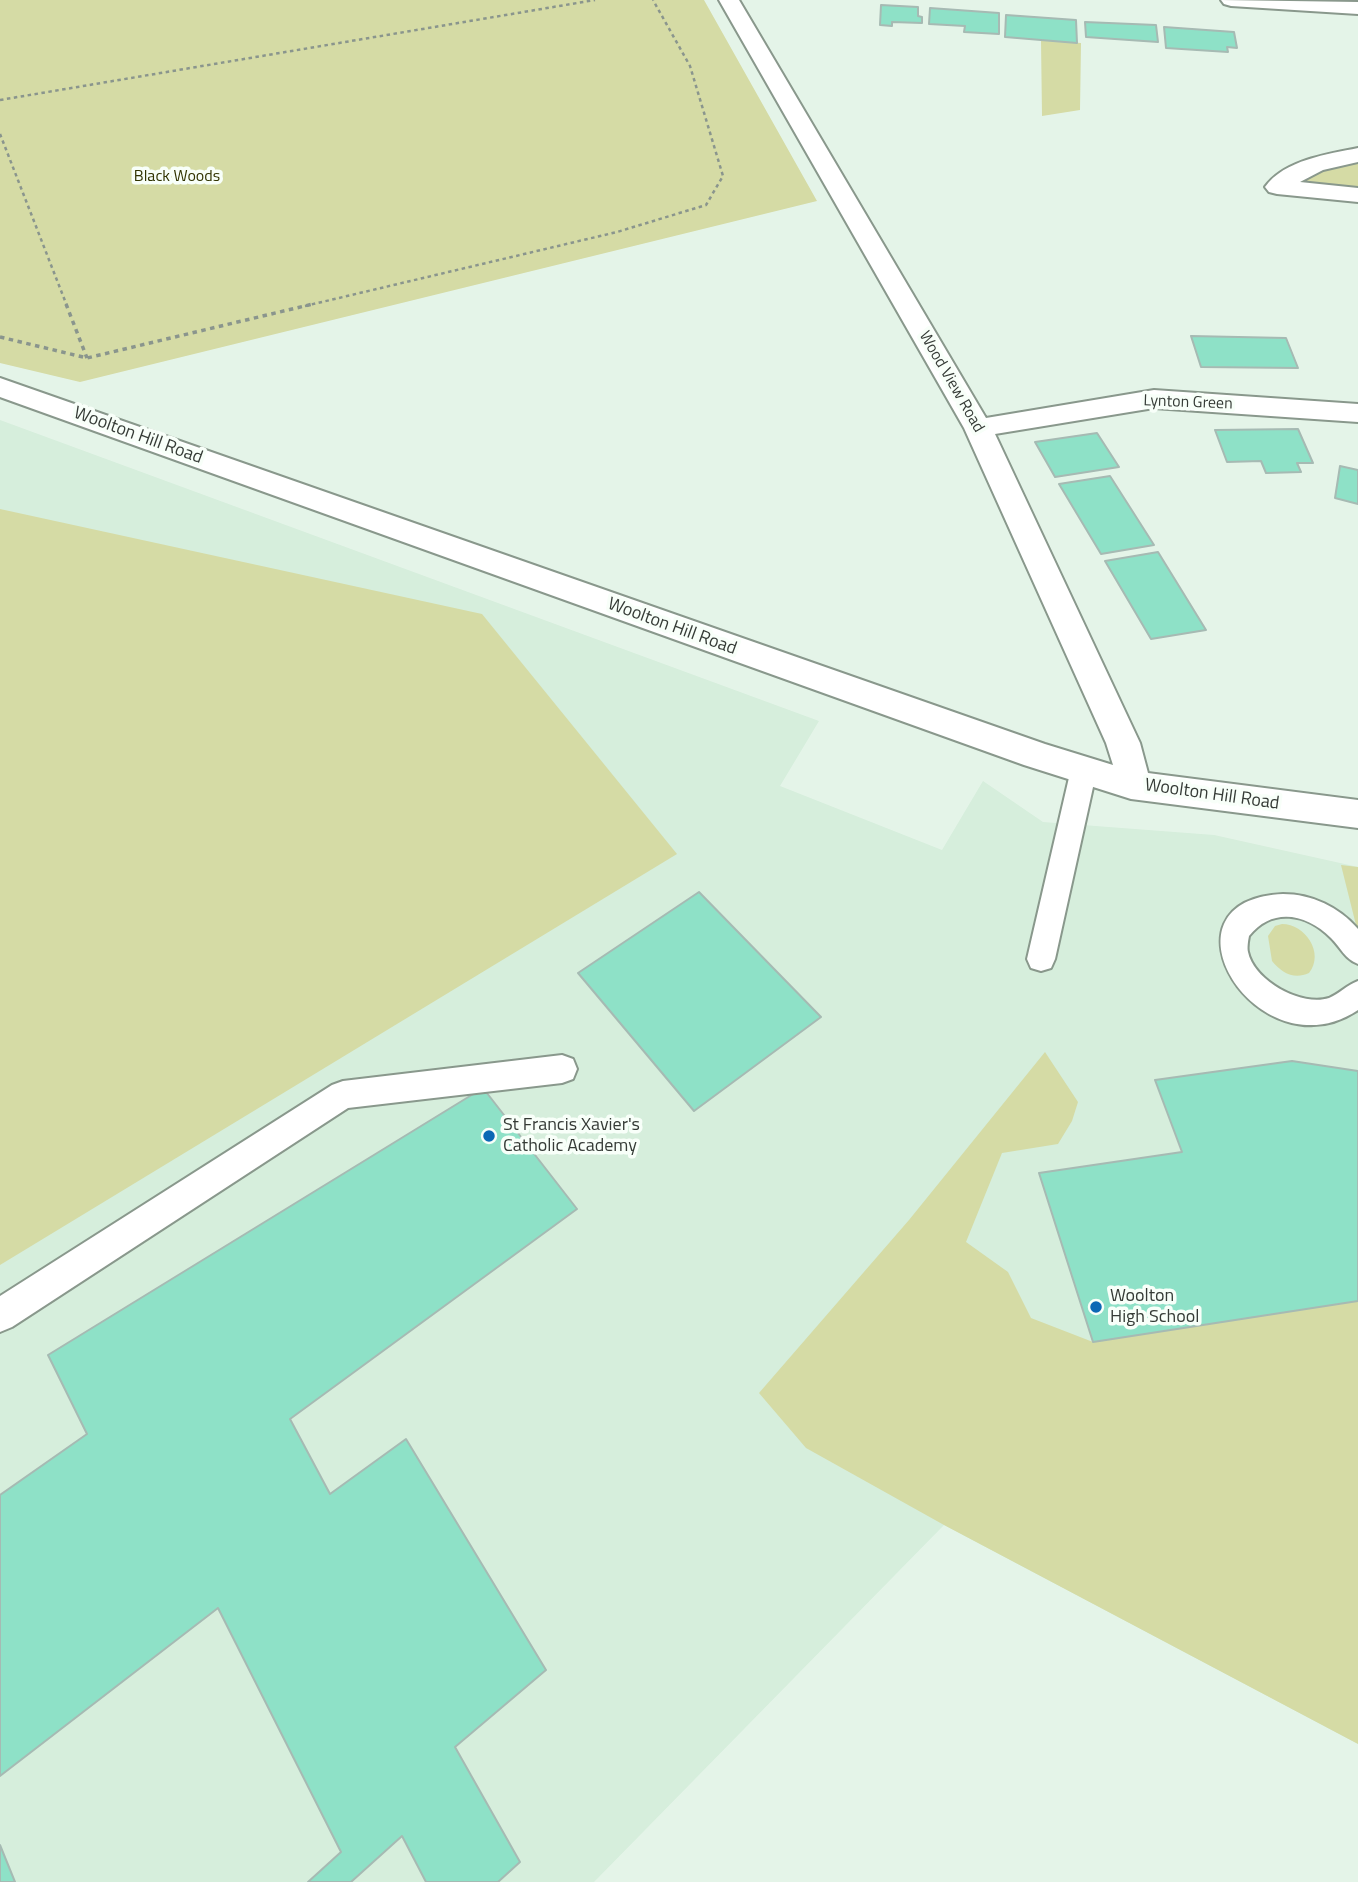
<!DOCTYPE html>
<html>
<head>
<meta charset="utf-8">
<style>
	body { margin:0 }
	canvas { display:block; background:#e4f4e8 }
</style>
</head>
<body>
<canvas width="1358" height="1882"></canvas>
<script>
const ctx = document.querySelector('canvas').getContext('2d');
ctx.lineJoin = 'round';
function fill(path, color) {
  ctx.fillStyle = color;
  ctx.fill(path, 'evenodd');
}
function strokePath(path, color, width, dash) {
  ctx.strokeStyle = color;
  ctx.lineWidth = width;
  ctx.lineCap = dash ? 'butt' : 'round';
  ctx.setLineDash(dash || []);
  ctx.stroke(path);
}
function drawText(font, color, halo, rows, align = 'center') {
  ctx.font = font + ' "Titillium Web",sans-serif';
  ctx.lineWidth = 7;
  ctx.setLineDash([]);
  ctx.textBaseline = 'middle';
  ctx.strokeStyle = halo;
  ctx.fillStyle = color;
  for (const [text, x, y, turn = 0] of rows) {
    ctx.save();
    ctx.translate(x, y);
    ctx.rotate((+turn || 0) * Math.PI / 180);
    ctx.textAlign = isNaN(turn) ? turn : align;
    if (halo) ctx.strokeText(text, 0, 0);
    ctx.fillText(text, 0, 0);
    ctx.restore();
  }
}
fill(new Path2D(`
	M0,420L819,721L780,786L942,850L983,781L1043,822L1214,835L1358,867V1744L944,1525L594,1882H0Z`), '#d6eedc');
fill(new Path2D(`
	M0,0H704L817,201L80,382L0,363Z
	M1041,40L1081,43L1080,110L1042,116Z
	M1358,163V191L1291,184L1334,167Z
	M0,509L482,614L677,854L0,1265Z
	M1341,865L1358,867V933Z
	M1282,924C1305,924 1325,953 1309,973C1294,980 1282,973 1272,961L1268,936L1275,926Z
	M1045,1052L1078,1102L1072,1121L1058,1144L1002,1153L966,1242L1008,1272L1031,1318L1093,1342L1358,1301V1744L944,1525L806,1448L759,1393L909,1220Z`), '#d5dba5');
const building = new Path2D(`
	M881,5L918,7V16L922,17V23L892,22V26L880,25Z
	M930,8L999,13V34L964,32L965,26L929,24Z
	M1006,15L1076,20L1077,43L1005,37Z
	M1085,22L1156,25L1158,42L1086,37Z
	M1164,27L1234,32L1237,48L1227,47L1228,52L1166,48Z
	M1191,336L1286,338L1298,368L1201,367Z
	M1298,429L1313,463H1297L1301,472L1266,473L1261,461L1227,462L1215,430Z
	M1097,433L1119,467L1055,477L1035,442Z
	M1340,466L1358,470V504L1335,498Z
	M1110,476L1154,545L1101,554L1059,484Z
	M1158,552L1206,630L1151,639L1105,561Z
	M699,892L821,1017L694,1111L578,973Z
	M1292,1061L1358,1071V1301L1093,1342L1039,1173L1182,1152L1155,1080Z
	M483,1088L577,1209L290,1419L330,1494L406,1439L546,1670L455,1747L520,1862L498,1882H426L402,1836L351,1882H308L341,1852L218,1608L0,1776V1495L87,1434L48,1355Z
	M0,1845L15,1882H0Z`);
fill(building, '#8ee1c7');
strokePath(building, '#a6bab3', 2);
const lane = new Path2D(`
	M1084,759L1093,762L1097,769L1055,959L1051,968L1041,971L1031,968L1027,959L1071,769L1075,762Z
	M1283,894C1312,894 1339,907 1358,929V964C1345,959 1341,948 1331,938C1306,913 1272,907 1249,936C1248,941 1247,948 1248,952C1254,981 1302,1007 1329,998C1339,994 1347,985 1358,981V1010C1258,1077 1149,900 1283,894Z
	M562,1055L573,1059L577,1069L573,1079L562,1083L348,1108L12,1327L0,1332V1296L332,1085L343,1081Z`);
const street = new Path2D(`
	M719,0H739L986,418L1154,390L1358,404V422L1154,408L995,434L1140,743L1148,773L1358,800V828L1131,799L1024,765L0,397V378L1045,744L1113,765L1106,743L964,428Z
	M1358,148V162L1323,170L1300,182L1358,188V202L1277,194L1269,192L1265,187C1284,160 1328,154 1358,148Z`);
const secondary = new Path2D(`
	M1221,0L1358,2V14L1231,6L1224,4Z`);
strokePath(lane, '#89988c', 4);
strokePath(street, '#89988c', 4);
strokePath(secondary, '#89988c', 4);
strokePath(new Path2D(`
	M0,100L595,0
	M0,134L67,306
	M305,306L617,232L706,205L723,176L690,66L653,0`), '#8a958d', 2.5, [3.5, 3.5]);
strokePath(new Path2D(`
	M66,304L87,358
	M0,337L87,358L313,304`), '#8a958d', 3.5, [4.5, 4.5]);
fill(lane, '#fff');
fill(street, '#fff');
fill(secondary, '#fff');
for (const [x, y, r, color] of [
	[489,1136,7,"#0c68b5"],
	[1096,1307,7,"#0c68b5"]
]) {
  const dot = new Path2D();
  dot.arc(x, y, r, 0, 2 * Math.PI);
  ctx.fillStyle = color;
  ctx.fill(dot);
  strokePath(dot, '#f8fff9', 2.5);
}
drawText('16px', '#303300', '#f8fff9', [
	["Black Woods",177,177]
]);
drawText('16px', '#353b36', '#f8fff9', [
	["Wood View Road",951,382,60],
	["Lynton Green",1188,403,2]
]);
drawText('18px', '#353b36', '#f8fff9', [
	["Woolton Hill Road",138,436,20],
	["Woolton Hill Road",672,627,20],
	["Woolton Hill Road",1212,795,8]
]);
drawText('18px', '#353b36', '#f8fff9', [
	["St Francis Xavier's",503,1126],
	["Catholic Academy",503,1147],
	["Woolton",1110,1297],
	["High School",1110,1318]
], 'left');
</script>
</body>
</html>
